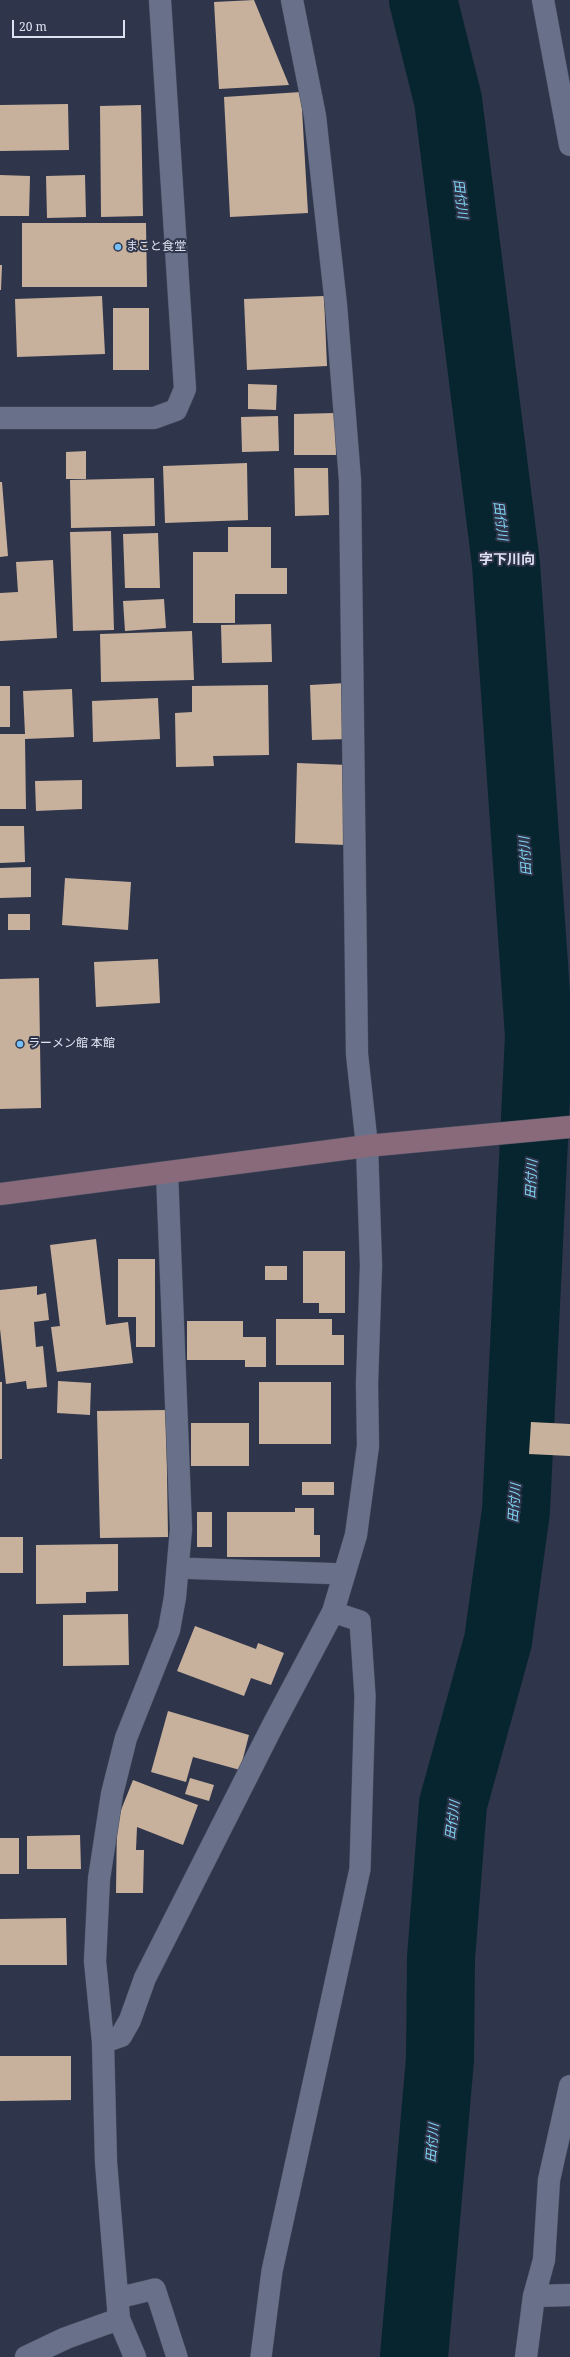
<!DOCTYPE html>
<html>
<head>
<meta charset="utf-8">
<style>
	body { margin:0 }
	#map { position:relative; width:570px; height:2357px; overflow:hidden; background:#2f354b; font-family:"Noto Serif",serif }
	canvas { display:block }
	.scale { position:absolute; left:12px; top:20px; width:113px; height:18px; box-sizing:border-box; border:2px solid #dee2f0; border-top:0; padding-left:5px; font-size:12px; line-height:14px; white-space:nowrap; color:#dee2f0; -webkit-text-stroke:3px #2f354b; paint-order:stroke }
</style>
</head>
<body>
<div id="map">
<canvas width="570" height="2357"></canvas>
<div class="scale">20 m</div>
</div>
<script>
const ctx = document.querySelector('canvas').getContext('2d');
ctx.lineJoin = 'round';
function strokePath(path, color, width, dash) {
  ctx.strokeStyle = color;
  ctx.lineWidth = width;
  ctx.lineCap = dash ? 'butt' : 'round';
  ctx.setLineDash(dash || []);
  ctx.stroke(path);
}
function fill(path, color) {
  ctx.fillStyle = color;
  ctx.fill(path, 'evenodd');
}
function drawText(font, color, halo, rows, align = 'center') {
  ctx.font = font + ' "Noto Serif","Noto Sans JP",serif';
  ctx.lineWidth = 4;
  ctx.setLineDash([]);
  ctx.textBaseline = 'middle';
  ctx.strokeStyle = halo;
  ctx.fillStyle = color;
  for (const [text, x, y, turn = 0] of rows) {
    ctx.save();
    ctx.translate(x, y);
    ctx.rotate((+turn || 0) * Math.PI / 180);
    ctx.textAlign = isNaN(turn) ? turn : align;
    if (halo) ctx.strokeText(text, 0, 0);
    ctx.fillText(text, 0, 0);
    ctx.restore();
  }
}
strokePath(new Path2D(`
	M414,2357L440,2059L441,1958L453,1804L498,1641L516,1511L539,1036L506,564L448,100L423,0`), '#07252e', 68);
fill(new Path2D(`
	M254,0L289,85L219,89L214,2Z
	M301,92L308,213L230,217L224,97Z
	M68,104L69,150L0,151V105Z
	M141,105L143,216L101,217L100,106Z
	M0,175L30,176L29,216H0Z
	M85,175L86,217L47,218L46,176Z
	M22,223H146L147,287H22Z
	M0,265H2L1,290H0Z
	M102,296L105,354L17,357L15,299Z
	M324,296L327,366L247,370L244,299Z
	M113,308H149V370H113Z
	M248,384L277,385L276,410L248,409Z
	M335,413L336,455H294V414Z
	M278,416L279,451L242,452L241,417Z
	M86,451V479H66V452Z
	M247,463L248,520L165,523L163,466Z
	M294,468H328L329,515L295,516Z
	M154,478L155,526L71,528L70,480Z
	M0,482H2L8,556L0,557Z
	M228,527H271V568H287V594H235V623H193V552H228Z
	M111,531L114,630L73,631L70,532Z
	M158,533L160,588H125L123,534Z
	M53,560L57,638L0,641V593L18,592L16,562Z
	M164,599L166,628L125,631L123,601Z
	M271,624L272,662L222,663L221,625Z
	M192,631L194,680L101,682L100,634Z
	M346,683L349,739L312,740L310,685Z
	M268,685L269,755L213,756L214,766L176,767L175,713L192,712V686Z
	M0,686H10V727H0Z
	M72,689L74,737L25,739L26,809H0V734H25L23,691Z
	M158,698L160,739L93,742L92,701Z
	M297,763L348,765L346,845L295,843Z
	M82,780V809L36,811L35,781Z
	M0,826H24L25,862L0,863Z
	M31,867V897L0,898V868Z
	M65,878L131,882L128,930L62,925Z
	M8,914H30V930H8Z
	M158,959L160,1003L96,1007L94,962Z
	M39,978L41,1108L0,1109V979Z
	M96,1239L106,1325L128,1322L133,1363L57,1372L51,1327L60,1326L50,1245Z
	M303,1251H345V1313H319V1303H303Z
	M118,1259H155V1347H136V1317H118Z
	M265,1266H287V1280H265Z
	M37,1286V1295L46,1293L49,1320L34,1322L36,1347L43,1346L47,1387L27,1389L26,1381L6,1384L0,1329V1290Z
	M276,1319H332V1335H344V1365H276Z
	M187,1321H243V1337H266V1367H245V1360H187Z
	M58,1381L91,1383L90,1415L57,1413Z
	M0,1382H2V1459H0Z
	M259,1382H331V1444H259Z
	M166,1410L168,1537L100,1538L97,1411Z
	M531,1422L570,1424V1456L529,1454Z
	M191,1423H249V1466H191Z
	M302,1482H334V1495H302Z
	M295,1508H314V1535H320V1557H227V1512H295Z
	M197,1512H212V1547H197Z
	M0,1537H23V1573H0Z
	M118,1544V1591L86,1592V1603L36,1604V1545Z
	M128,1614L129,1665L63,1666V1615Z
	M195,1626L256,1649L258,1643L284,1653L271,1685L251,1678L244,1696L177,1671Z
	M168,1711L249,1735L240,1770L193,1757L186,1782L151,1772Z
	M190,1778L214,1785L209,1801L185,1794Z
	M133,1780L198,1805L183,1845L137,1827L136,1850H144L143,1893H116L117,1820Z
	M80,1835L81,1869H27V1836Z
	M0,1838H19V1874H0Z
	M66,1918L67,1965H0V1919Z
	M0,2056H71V2100L0,2101Z`), '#c8b19c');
const lane = new Path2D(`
	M178,1568L344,1574
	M118,2298L155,2289L177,2357
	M261,2357L272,2271L360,1869L365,1696L360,1621L333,1612`);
const street = new Path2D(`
	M543,0L570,145
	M0,418H154L176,410L185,389L160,0
	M103,2042L95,1961L99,1879L112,1794L126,1738L169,1630L175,1597L181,1529L167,1173
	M534,2296L570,2295
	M26,2357L66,2338L119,2319
	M135,2357L119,2319L106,2162L103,2042L121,2036L130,2020L145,1978L272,1727L333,1612L356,1535L368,1446L367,1384L371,1265L367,1146L357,1054L350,480L336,305L315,116L292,0
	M526,2357L534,2296L544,2260L549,2180L570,2086`);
const secondary = new Path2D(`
	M0,1194L367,1146L570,1127`);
strokePath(lane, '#4b5063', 22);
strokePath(street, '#4b5063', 23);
strokePath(secondary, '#4b5063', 23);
strokePath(lane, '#69718a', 21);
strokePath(street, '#69718a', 22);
strokePath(secondary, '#886a7a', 22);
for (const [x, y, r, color] of [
	[118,247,4,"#77bff7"],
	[20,1044,4,"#77bff7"]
]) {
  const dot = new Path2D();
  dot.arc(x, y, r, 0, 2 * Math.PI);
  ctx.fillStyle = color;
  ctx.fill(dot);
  strokePath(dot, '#2f354b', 1.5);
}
drawText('12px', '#dee2f0', '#2f354b', [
	["まこと食堂",126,247],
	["ラーメン館 本館",28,1044]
], 'left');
drawText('italic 13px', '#7fd6f4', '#2f354b', [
	["田付川",460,199,83],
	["田付川",500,521,83],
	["田付川",526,856,-94],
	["田付川",532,1179,-87],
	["田付川",515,1503,-86],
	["田付川",453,1820,-83],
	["田付川",433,2143,-85]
]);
drawText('bold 14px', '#dee2f0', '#2f354b', [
	["字下川向",507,560]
]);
</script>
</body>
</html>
